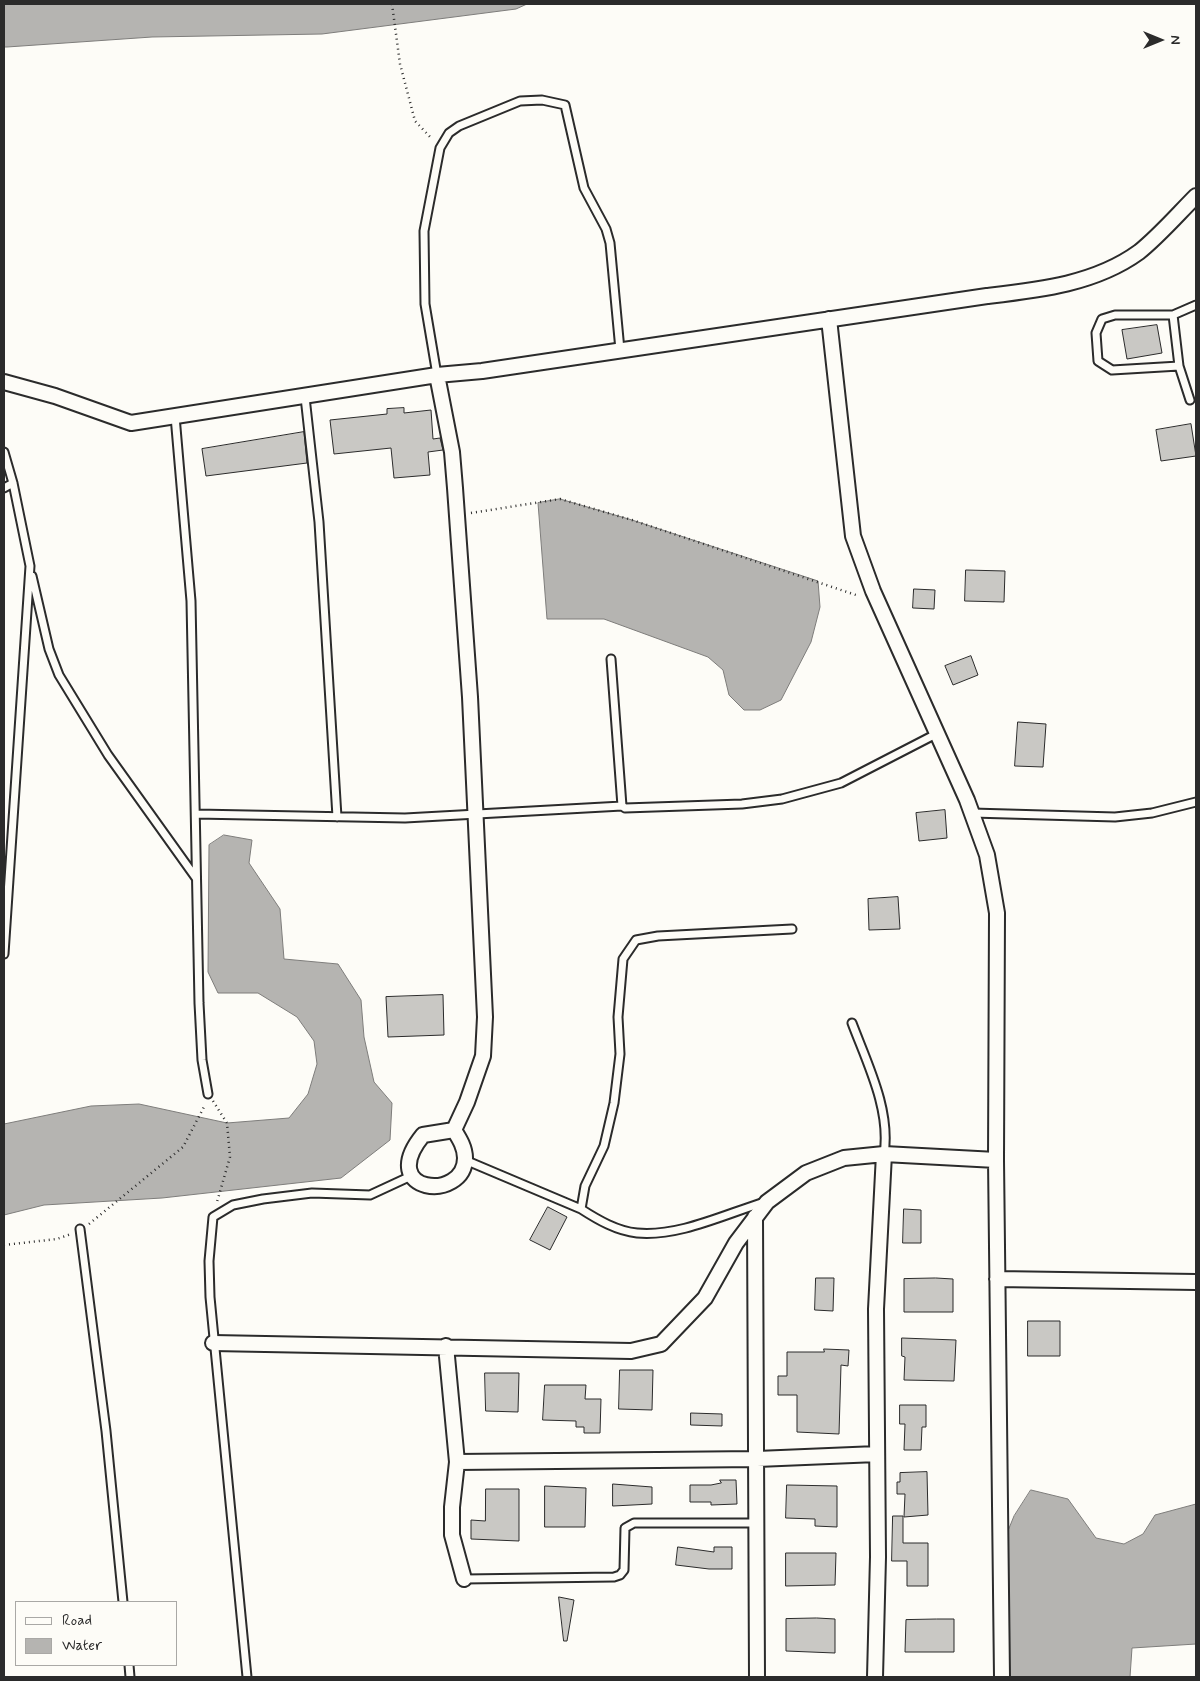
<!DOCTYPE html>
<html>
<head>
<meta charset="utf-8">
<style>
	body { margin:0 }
	#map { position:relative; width:1200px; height:1681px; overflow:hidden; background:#fdfcf7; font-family:Mynerve,sans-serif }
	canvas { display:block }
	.frame { position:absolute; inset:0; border:5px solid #2b2b2b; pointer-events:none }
	.legend { position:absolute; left:15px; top:1601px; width:162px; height:65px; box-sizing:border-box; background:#fdfcf7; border:1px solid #a9a8a5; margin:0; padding:6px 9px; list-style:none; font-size:15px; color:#2b2b2b }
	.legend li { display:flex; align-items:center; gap:10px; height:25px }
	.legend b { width:25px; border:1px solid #a9a8a5 }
	.north { position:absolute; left:1135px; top:15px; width:50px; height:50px; -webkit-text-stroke:4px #fdfcf7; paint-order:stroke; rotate:90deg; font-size:14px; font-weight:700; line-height:20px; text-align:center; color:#2b2b2b }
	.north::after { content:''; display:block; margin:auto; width:18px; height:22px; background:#2b2b2b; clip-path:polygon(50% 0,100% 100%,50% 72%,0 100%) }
</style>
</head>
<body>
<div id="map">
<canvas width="1200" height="1681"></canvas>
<div class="frame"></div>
<ul class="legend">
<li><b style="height:6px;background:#fdfcf7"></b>Road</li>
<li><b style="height:14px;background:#b5b4b1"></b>Water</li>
</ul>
<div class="north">N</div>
</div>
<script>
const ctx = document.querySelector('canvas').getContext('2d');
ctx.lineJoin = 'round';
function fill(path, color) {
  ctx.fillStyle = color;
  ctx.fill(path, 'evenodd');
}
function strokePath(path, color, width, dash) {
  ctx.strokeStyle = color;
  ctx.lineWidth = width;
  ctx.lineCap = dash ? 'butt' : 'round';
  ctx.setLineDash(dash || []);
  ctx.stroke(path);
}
const water = new Path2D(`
	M4,4H527L516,9L322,34L152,37L7,47H4Z
	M560,499L632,520L818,581L820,607L811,642L781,700L760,710H744L729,695L723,670L708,657L604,619H547L538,503Z
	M224,835L252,840L249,863L280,909L284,959L338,964L361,1000L364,1037L374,1082L392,1103L390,1140L341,1178L162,1198L44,1205L4,1215V1124L91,1106L139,1104L227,1123L289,1118L308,1094L317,1064L314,1041L297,1017L258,993H218L208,972L209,845Z
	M1031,1490L1068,1499L1096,1538L1124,1544L1143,1534L1155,1515L1196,1504V1644L1132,1648L1130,1677H1002L1001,1548L1014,1516Z`);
fill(water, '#b5b4b1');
strokePath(water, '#7e7d7b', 1);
const building = new Path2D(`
	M1157,325L1162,353L1127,359L1122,330Z
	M404,408V413L431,410L433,439L440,438L443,450L428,452L430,475L394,478L391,448L334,454L330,420L387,414V409Z
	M1191,424L1196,456L1161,461L1156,430Z
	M304,432L307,463L206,476L202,449Z
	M966,570L1005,571L1004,602L965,601Z
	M914,589L935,590L934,609L913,608Z
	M971,656L978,675L953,685L945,666Z
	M1018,722L1046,724L1043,767L1015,766Z
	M945,810L947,838L919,841L916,813Z
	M898,897L900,929L869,930L868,899Z
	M443,995L444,1035L388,1037L386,997Z
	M548,1207L567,1217L550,1250L530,1240Z
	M904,1209L921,1210V1243H903Z
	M816,1278H834L833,1311L815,1310Z
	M936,1278L953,1279V1312H904V1279Z
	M1028,1321H1060V1356H1028Z
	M902,1338L956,1340L954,1381L904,1380L905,1357L902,1356Z
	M824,1349L849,1350L848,1366L841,1365L839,1434L797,1432V1395H778V1376H787V1352H824Z
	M620,1370H653L652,1410L619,1409Z
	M485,1373H519L518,1412L486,1411Z
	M545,1385H586L585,1399H601L600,1433H584V1427H576V1421L543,1420Z
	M900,1405H926V1427H922L921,1450H904L905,1424H900Z
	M691,1413L722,1414V1426L691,1425Z
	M927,1472L928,1515L904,1517L905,1494H897V1482H900V1473Z
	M720,1480H736L737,1504L711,1505V1502H690V1485H711L721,1483Z
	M613,1484L652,1487V1504L613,1506Z
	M787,1485L837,1486V1527L815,1526V1519L786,1518Z
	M545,1486L586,1488L585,1527H545Z
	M486,1489H519V1541L471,1539V1520L485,1521Z
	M893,1516H903V1543H928V1586H907V1561H892Z
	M678,1547L714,1552V1547H732V1569H709L676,1565Z
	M786,1553H836L835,1585L786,1586Z
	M559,1597L574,1600L567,1641H564Z
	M817,1618L835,1619V1653L786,1651V1619Z
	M937,1619H954V1652H905L906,1620Z`);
fill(building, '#c9c8c4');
strokePath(building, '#2b2b2b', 1);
const service = new Path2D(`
	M1173,315H1115L1102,319L1096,333L1098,361L1112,370L1179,366
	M437,375L425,304L424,231L440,148L449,133L459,126L520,101L542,100L565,105L584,188L606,229L610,243L620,350
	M305,397L319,522L337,817
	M1190,400L1179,366L1173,315L1196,305
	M175,416L191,601L199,1003L202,1060L208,1094
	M4,452L13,483L30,566L4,954
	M4,488L13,483
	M32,576L49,649L59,675L108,755L196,878
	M611,659L622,806
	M972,813L1115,817L1152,813L1196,802
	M196,814L405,818L622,806L625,808L742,804L782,799L841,783L938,733
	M852,1023C867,1063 891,1110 884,1154
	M465,1160L581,1209
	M765,1202C725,1214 679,1237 637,1233C617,1231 598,1220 581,1209L585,1186L604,1146L614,1103L620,1054L618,1017L623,959L636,940L658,936L792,929
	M80,1229L106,1431L123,1602
	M464,1579L614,1577L620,1575L624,1570L625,1528L634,1523H757
	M129,1665L130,1677
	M247,1677L210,1297L209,1261L213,1217L233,1205L263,1199L312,1193L370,1195L411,1176`);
const minor = new Path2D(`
	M829,319L853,536L873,591L967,800L987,855L997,913L996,1160L1002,1677
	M437,375L452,452L455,488L470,697L485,1017L483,1056L467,1102L454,1130L423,1135C375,1194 465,1202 465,1158C465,1147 459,1138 454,1130
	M4,382L55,396L131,423L437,375L482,371L987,296C1039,290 1095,284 1139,252C1159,236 1178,214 1196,196
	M755,1217L757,1677
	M997,1279L1196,1282
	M213,1343L631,1351L661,1344L705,1298L736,1243L767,1202L806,1173L844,1158L884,1154L996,1160
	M446,1346L457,1462L452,1507V1535L464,1579
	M457,1462L757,1459L877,1454
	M875,1677L878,1557L876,1309L884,1154`);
strokePath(service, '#2b2b2b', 11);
strokePath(minor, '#2b2b2b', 18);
strokePath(new Path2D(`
	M392,4L400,64L415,121L432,139
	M471,513L560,499L632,520L859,596
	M213,1101L227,1123L230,1157L217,1202
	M89,1224L183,1147L205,1105
	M4,1245L57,1239L71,1234`), '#2b2b2b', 2.5, [1, 4]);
strokePath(service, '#fdfcf7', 7);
strokePath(minor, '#fdfcf7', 14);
</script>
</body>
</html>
